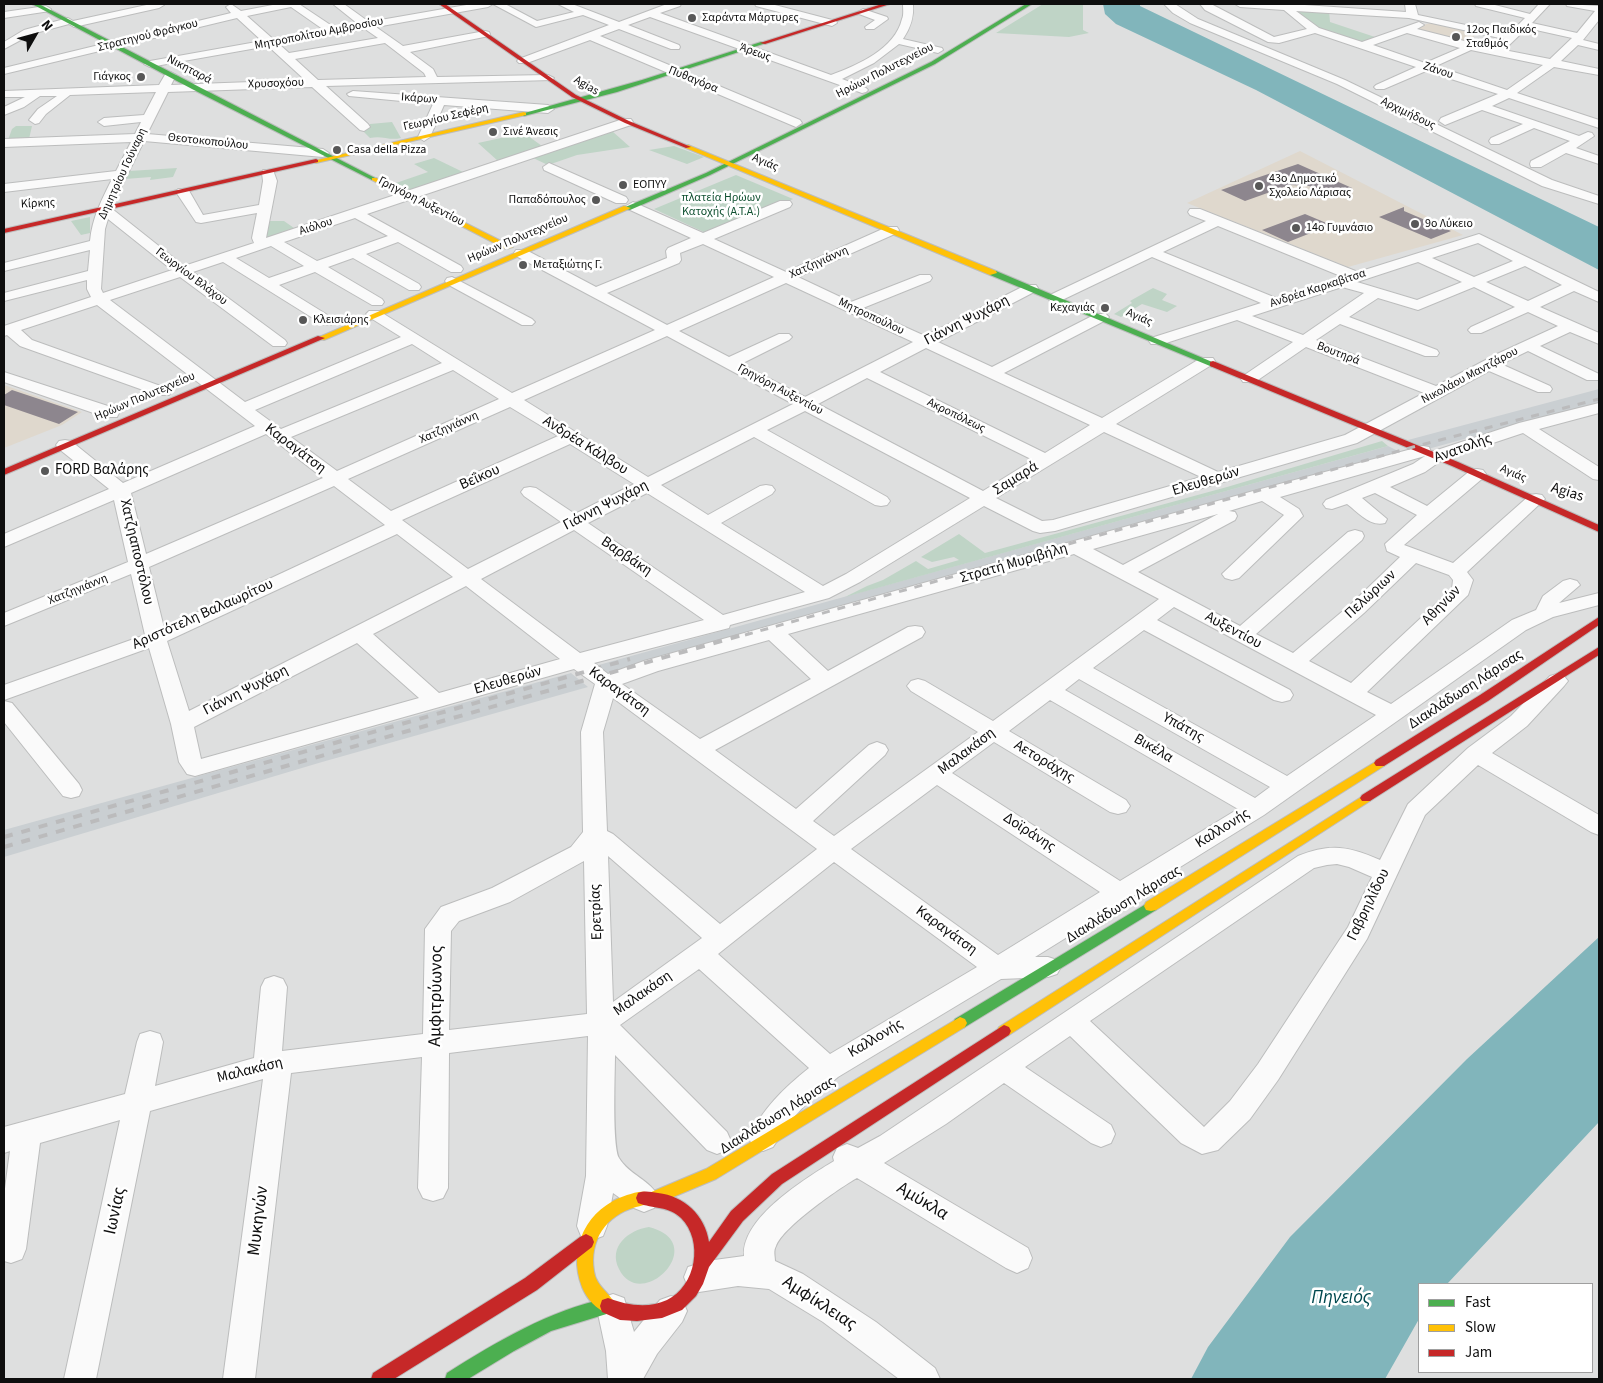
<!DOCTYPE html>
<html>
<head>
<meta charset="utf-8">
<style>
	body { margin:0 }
	#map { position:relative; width:1603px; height:1383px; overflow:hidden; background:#dedfdf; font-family:"Source Sans 3",sans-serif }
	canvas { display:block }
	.frame { position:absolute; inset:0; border:5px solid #0e0e0e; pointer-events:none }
	.legend { position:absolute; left:1418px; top:1283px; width:175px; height:90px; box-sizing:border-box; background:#fff; border:1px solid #9f9f9f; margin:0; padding:6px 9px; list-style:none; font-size:15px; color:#0e0e0e }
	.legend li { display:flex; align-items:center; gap:10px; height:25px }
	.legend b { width:25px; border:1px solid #9f9f9f }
	.north { position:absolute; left:10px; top:10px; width:50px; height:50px; -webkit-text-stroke:4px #fff; paint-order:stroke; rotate:52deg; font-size:14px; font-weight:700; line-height:20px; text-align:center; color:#0e0e0e }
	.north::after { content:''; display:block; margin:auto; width:18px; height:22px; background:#0e0e0e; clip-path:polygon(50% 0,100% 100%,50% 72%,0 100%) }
</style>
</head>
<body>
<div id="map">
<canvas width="1603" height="1383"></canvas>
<div class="frame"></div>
<ul class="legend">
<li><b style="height:6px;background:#4caf50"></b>Fast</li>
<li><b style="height:6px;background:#ffc107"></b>Slow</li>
<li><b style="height:6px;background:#c62828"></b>Jam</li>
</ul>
<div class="north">N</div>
</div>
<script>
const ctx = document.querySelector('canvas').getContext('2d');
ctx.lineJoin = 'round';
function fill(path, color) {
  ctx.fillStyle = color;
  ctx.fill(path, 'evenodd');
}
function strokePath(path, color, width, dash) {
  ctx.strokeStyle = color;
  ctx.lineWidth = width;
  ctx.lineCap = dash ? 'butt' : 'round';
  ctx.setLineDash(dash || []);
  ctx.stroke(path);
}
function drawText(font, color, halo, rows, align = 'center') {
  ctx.font = font + ' "Source Sans 3",sans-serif';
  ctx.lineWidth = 5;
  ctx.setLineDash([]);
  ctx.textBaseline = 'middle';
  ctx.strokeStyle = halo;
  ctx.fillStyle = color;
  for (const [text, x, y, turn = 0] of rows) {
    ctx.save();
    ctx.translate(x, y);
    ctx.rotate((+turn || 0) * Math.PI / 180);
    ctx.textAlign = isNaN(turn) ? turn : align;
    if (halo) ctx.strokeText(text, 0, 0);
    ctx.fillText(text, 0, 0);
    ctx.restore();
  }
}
fill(new Path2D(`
	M1599,389V402L1428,449L1408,440Z
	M1388,446L1410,457L611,680L595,666Z
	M571,673L588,687L322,762L4,857V830Z`), '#cacfd2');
fill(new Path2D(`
	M1432,22L1479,32L1465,44L1413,29Z
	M1300,151L1463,235L1348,267L1187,203Z
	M4,385L82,412L62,425L4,448Z`), '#dfd8cd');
fill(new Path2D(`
	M1043,4H1083V30L1089,33L1069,37L996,33Z
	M1294,8L1329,10L1330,22L1378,38L1363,43L1327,32L1311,25Z
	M392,122L401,138C389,141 382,135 370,138L363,131L370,124Z
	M16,126H32L29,139L8,140L12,129Z
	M612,131L630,147L577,155L548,165L531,157Z
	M524,133L542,146L498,161L478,143Z
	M674,146L704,157L687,164L649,150Z
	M434,158L463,172L410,190L396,183L428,172L414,164Z
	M177,168L173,177L150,180L151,177L125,179L129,171Z
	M736,175L793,199L708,234L654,209Z
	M90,217V233L81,235L71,221Z
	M268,221H284L294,228L265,238Z
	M1153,288L1167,294L1162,300L1177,306L1167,312L1142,304L1121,317L1114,314L1132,303L1130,301Z
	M1382,441L1388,446L845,597L867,586L883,580L916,561L928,569L959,560L954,557L932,562L921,557L959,534L985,553L1227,487Z
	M649,1227C712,1243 641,1314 619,1269C608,1247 628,1230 649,1227Z`), '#bfd4c6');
fill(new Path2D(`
	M1103,4H1140V6L1599,227V270L1256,90L1116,24L1105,14Z
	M1599,937V1122L1447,1284H1419V1319L1385,1379H1191L1208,1347L1290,1237L1467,1059Z`), '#81b5bb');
fill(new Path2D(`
	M1298,164L1352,188L1351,192L1315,188L1309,186L1290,185L1245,201L1221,190Z
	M1404,207V211L1451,231L1431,239L1379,217Z
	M1305,214L1331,225L1288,242L1262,230Z
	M12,390L78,412L59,424L4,405V395Z`), '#8d868e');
const street = new Path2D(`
	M151,4L164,5L159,8L74,27L69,24L32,34L4,49V42L24,30L68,18L73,21Z
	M231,4L241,11L278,4H299L335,28L358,24L333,4H344L369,22L472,4H505L537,21L574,12L558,4H572L619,22L667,4H681L680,6L660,13L831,75C858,65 895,49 902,19C904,15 903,9 903,4H913C914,17 911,27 903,39L942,48L943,50L938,53L899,44L874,63L842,79L866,88L868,90L866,92L862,93L650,17L628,25L679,45L680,47L679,49H671L619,29L600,36L800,120L802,123L796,127L590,40L527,63H519L517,61L519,59L609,25L583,15L536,27L493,4L488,7L376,27L403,46L485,31L489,32L490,34L489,36L410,52L433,69L437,77L548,75L554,78L552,80L326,86L368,124L370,127L364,131L360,130L312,87L168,92L147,134L323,149L329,153L323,157L144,141L111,208L184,266L254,243L252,238L257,213L201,223L196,222L176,192L178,189H188L203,215L259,205L263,181L262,173L263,170H273L277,181L266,238L623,119H631L633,122L631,125L367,214L461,266L463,269L461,272H451L398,242L366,254L419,284L421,287L419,290H409L353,258L328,267L382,299L384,302L382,305H372L315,272L279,285L334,319L337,322L334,325H324L223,262L193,272L285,340L287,343L285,346H273L180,277L110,300L245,402L401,337L369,317L366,314L369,311H379L512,393L655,330L516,256L514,253L516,250H526L596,287L667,258L666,251L668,248L691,238L628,209L626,206L633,202L703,233L780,201H790L792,204L790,207L714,239L786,272L887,227H897L899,230L897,233L798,277L851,302L920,275H930L932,278L930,281L863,308L925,336L1026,285H1036L1038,288L1036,291L938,342L992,367L1096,314H1106L1109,317L1106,320L1004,373L1102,418L1201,358H1213L1215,361L1213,364L1116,424L1218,472L1345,435L1424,393L1306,347L1255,382H1243L1241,379L1243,376L1293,342L1237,320L1163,344H1151L1149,341L1151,338L1261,303L1152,257L1060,301H1050L1048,298L1050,295L1206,221L1190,215L1188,212L1190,209H1200L1358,272L1479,234L1599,292V302L1574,291L1540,307L1599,333V344L1570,332L1540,346L1599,374V380H1587L1528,351L1501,364L1550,386L1552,389L1550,392H1538L1489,371L1357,443L1055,531L1040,533L1033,531L984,506L860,582L829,598L730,625L729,628L594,663L608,674L644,661L1257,490L1423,446L1429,447L1431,452L1519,423L1599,403V413L1539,429L1599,467V480L1593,479L1523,433L1442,460L1425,472L1390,487L1427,506L1471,470L1477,469L1483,470L1486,474L1483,478L1404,545L1453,563L1530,495L1536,494L1542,495L1545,499L1467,572L1473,580L1468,595L1367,692L1391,704L1512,620L1536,610L1543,596L1563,581L1570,579L1577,581L1580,585L1559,603L1599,593V605L1553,617L1526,630L1264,815L1035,957H1048L1057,960L1061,967L1057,974L1048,977L1001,979L838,1077L809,1101L790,1121L773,1147L763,1151L753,1147L749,1138C762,1109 784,1088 809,1068L699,969L620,1025L727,1132L731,1141L727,1150L717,1154L707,1150L615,1055C615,1074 612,1145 619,1158C629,1175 651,1180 659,1198L654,1208L644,1212L634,1208L613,1193L607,1226L603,1236L592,1240L581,1236L577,1226L586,1176L588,1036L449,1053L448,1188L443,1198L433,1201L423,1198L418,1188L422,1057L291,1073L255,1379H223L263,1079L150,1111L96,1379H64L120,1120L40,1143L26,1249L22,1259L11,1263L4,1261V1196L10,1151L4,1153V1127L125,1094L137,1042L140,1034L150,1031L160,1034L163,1042L155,1086L254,1058L261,987L265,979L274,976L283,979L287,987L282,1051L423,1034L425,929L441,907L492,888L571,847L583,832L581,732L595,684L574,669L195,776L187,774L179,762L171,724L149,648L4,700V685L145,635L131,574L4,626V613L128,562L114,500L4,547V534L109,489L59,449L56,445L59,441L65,440L71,441L123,483L255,426L97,305L21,330L32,340L169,389L171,392L169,395H157L20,346L7,335L4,336V326L91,297L87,289V280L4,301V293L88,271L90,250L4,271V263L90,241C92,218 102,199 112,179L4,192V184L116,171L131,142L4,147V139L135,134L141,122L104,126L98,122L104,118L144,115L156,92L70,95L46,114L39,123L35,124L29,120L38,109L57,96H40L24,107L4,115V107L25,97H4V91L159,85L166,73L170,72L176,75L171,85L305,80L268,46L150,67L144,64L150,61L262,41L237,18L4,74V68L231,13L226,7ZM291,7L324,30L273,39L247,16ZM365,29L378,38L289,53L279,44ZM385,43L424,73L426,77L318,80L295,59ZM355,218L388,236L317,261L284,242ZM108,219L172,270L103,293L101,289L105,229ZM1218,226L1343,277L1276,298L1163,252ZM1478,243L1513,261L1474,277L1432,258ZM703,244L774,277L667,325L607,293L679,263L681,260L680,253ZM271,246L304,266L269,278L236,258ZM1418,262L1462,282L1417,300L1357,282ZM1525,266L1562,285L1528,301L1486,282ZM786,283L913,342L805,397L741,364L789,340L792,337L789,334H779L729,357L679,331ZM1342,287L1364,293L1303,335L1252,316ZM1474,287L1515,307L1471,327L1468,330L1471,333H1481L1528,312L1558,326L1497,354L1436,386L1316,340L1340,324L1425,356H1437L1439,353L1437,350L1349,317L1378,298L1418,310ZM667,336L793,404L648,477L524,400ZM412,344L442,363L281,429L255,410ZM926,348L1090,425L1045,453L880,372ZM453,370L499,399L337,471L291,437ZM867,378L1033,460L983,491L818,404ZM510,407L558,436L391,511L348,479ZM805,411L970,498L846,574L823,586L721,523L772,494L775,490L772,486L766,485L760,486L708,515L661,485L754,437L875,505L881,506L887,505L890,501L887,497L767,430ZM1104,432L1201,477L1053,520L1042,521L996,498ZM266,434L323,478L146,554L131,493ZM570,444L634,484L575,514L536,488L530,487L524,488L521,492L524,496L561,522L468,569L402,520ZM1425,456L1413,464L1326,500L1323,504L1326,508L1332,509L1347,504C1359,513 1370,527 1385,523L1387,519L1362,498L1375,493L1417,515L1385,544L1387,551L1400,557L1350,605L1293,653L1256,634L1362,540L1364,536L1362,532L1355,530L1348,532L1240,626L1138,572L1235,520L1237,516L1235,512L1229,511L1262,501L1284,515L1222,574L1225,578L1232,580L1239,578L1303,516L1299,509L1280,497ZM334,486L385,525L164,628L149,567ZM647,493L805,592L723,615L588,523ZM1218,514L1123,565L1093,549ZM574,530L704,620L580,653L481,579ZM397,534L453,577L189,711L167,641ZM1074,554L1159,599L993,721L925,681L918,679L911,681L907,686L911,691L978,732L834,836L813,821L885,755L888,750L885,745L877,742L869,745L796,809L715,750L922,637L925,632L922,627L915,626L908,627L828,671L788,634ZM1416,563L1449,575L1453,580L1452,589L1351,683L1309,661L1364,613ZM466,586L560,659L439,693L373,634ZM1174,607L1376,715L1287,776L1093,668L1144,630L1274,700L1282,702L1290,700L1293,695L1290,690L1157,620ZM769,640L811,679L700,739L622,684L658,671ZM357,643L419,698L201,759L194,727ZM1079,679L1270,787L1255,798L1065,690ZM613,698L817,849L720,924L613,834L607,831L603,732ZM1050,700L1238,809L1120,881L952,773L994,742L1110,812L1118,814L1126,812L1130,806L1126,800L1009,731ZM937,785L1100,892L998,955L851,849ZM608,856L702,938L613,1002ZM584,861L587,1014L449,1030L451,931L459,921L510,902ZM834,862L977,967L830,1054L718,954Z
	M755,4H771L836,21L837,23L832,26L756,6Z
	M1164,4H1175L1198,19L1345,80L1552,180L1599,196V204L1542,186L1337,84L1190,23L1173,13Z
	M1200,4H1211L1274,37L1307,29L1284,10L1240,7L1235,4H1290L1406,12L1405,4H1415L1418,15L1509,34L1525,18L1476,6L1475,4H1491L1530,14L1539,4H1550L1532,23L1577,33L1595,11L1567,6L1566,4L1599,6V20L1583,40L1599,44V50L1578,45L1561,61L1599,69V75L1554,67L1517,93L1599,120V128L1509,98L1492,106L1579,136L1588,132L1592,133L1594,136L1576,148L1599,156V164L1566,153L1541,167H1531L1530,164L1531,161L1570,141L1534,128L1499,144H1491L1489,141L1491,138L1523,124L1482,110L1445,125L1439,121L1441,118L1498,94L1426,71L1384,89H1376L1374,87L1376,85L1416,67L1315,33L1279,43L1268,42L1205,10ZM1296,11L1409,18L1504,39L1496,49L1417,29L1424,25L1419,22L1362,42L1319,28ZM1527,28L1572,38L1550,59L1504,50ZM1407,33L1460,48L1425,63L1373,45ZM1471,50L1543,65L1507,90L1436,66Z
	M46,6L51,9L50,11L4,18V12Z
	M863,9L887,17L888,19L874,29H866L865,27L875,20L859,14L858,12Z
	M353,91L548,105L554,109L548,113L444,105L430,137L424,141L418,137L433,104L349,96L347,94Z
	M549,163L626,197L628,200L626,203H616L544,170L543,167Z
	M452,277L532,319L535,322L532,325H522L447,284L445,281L447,278Z
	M4,372L117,409L119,413L117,417H105L4,382Z
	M1557,674L1564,676L1568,681L1564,686L1527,726L1492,753L1599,815V835L1591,832L1478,765L1425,815L1367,939L1278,1080L1250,1119L1218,1150L1202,1154L1181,1143L1070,1036L1025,1067L1111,1125L1115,1134L1111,1143L1101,1147L1091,1143L1004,1083L946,1124L884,1163L1028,1248L1032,1258L1028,1268L1017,1273L1006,1268L857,1178C838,1189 783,1227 776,1246C773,1251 775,1256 775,1261L803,1274L876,1322L935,1368L940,1379H899L823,1322L769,1289L738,1286L699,1292L688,1287L684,1277L688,1267L707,1261L744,1256C741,1218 806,1178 834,1161L833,1157L837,1148L847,1144L858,1148L880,1136L1298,856C1330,843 1349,846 1380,860L1408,804L1468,748L1511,716L1550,676ZM1337,864L1349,867L1372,877L1348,927L1258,1064L1230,1101L1204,1127L1090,1021L1314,868L1327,865Z
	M4,701L12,703L79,784L82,790L79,796L71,798L63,796L4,722Z
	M613,1294L624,1298L634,1332L660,1300L671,1296L682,1300L687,1311L682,1322L657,1354L643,1379H608L606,1351L597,1309L602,1298Z`);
const fast = new Path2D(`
	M32,4H39L377,179L372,180L192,89Z
	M1026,4H1032L935,64L710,175L630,210L623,208L706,173L931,62Z
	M761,42L766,43L617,92L524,116L521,114L642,80Z
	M990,271H996L1217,364L1213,367L1210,366L990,275Z
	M1151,901L1156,902L1158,906L1156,910L965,1027L960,1029L955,1027L953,1023L955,1019Z
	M607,1298L613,1300L615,1306L613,1312L551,1331L514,1351L468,1379H445L447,1373C498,1341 548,1311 607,1298Z`);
const slow = new Path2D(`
	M524,112L526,113V115L316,163L313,161Z
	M688,145L996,271L997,273L990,275L686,148L685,147Z
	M372,178H376L513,247L506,249L372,180Z
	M624,206L631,208L324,340L317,338Z
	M1380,759L1384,760L1386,763L1384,766L1156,910L1151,911L1146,910L1144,906L1146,902Z
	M1366,794L1370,795L1372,798L1370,801L1009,1035L1004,1037L999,1035L997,1031L999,1027Z
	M960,1017L965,1019L967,1023L965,1027L716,1179L654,1205C648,1203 642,1206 636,1207C606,1215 589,1241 594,1271C596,1287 611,1293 616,1306L614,1312L608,1314C596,1309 587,1299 582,1287C567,1247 587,1208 627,1195C634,1193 642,1190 649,1193L706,1169Z`);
const jam = new Path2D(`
	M439,4H445L576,95L629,121L691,147L686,148L625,123L572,97Z
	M882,4H890L765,44L760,43Z
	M316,159L318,160V162L4,233V229Z
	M318,336L325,338L4,475V469Z
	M1213,361L1458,462L1599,525V532L1452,466L1210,366V362Z
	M1599,617V625L1488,701L1384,766H1376L1374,763L1376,760L1480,695Z
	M1599,647V655L1370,801H1362L1360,798L1362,795Z
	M1004,1025L1009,1027L1011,1031L1009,1035L782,1184L743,1221L709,1267L703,1284L696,1296L682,1310L662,1318L637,1321L620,1320L602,1312L600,1306L602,1300L608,1298C626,1305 648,1309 667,1300C696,1286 704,1241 681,1218C669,1206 653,1209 638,1203L636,1198L638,1193C645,1190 651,1192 658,1193C684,1196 705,1215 709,1242L731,1211L772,1174Z
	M586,1234L592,1237L594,1242L592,1247L537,1290L394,1379H371L373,1373L525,1278L580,1237Z`);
strokePath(street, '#bcbdbd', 2);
strokePath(fast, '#bcbdbd', 2);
strokePath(slow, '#bcbdbd', 2);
strokePath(jam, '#bcbdbd', 2);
fill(street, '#fafafa');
fill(fast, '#4caf50');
fill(slow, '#ffc107');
fill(jam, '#c62828');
strokePath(new Path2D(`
	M745,635L1413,447L1599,399`), '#bbbbbc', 3, [8, 8]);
strokePath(new Path2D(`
	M4,837L630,659
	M4,847L749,633`), '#bbbbbc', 4, [9, 9]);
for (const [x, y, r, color] of [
	[692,18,5,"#575757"],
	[1456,37,5,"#575757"],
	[141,77,5,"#575757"],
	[493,132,5,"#575757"],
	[337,150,5,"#575757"],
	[623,185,5,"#575757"],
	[1259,186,5,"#575757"],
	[596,200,5,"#575757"],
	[1415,224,5,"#575757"],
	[1296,228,5,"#575757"],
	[523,265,5,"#575757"],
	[1105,308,5,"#575757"],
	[303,320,5,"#575757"],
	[45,471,5,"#575757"]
]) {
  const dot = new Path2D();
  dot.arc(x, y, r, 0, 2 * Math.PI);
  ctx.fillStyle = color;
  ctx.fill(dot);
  strokePath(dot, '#fff', 2);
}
drawText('12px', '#0e0e0e', '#fff', [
	["Σαράντα Μάρτυρες",702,18],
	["12ος Παιδικός",1466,30],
	["Σταθμός",1466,44],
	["Γιάγκος",131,77,"right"],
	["Σινέ Άνεσις",503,132],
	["Casa della Pizza",347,150],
	["43ο Δημοτικό",1269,179],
	["Σχολείο Λάρισας",1269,193],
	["ΕΟΠΥΥ",633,185],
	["Παπαδόπουλος",586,200,"right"],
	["9ο Λύκειο",1425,224],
	["14ο Γυμνάσιο",1306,228],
	["Μεταξιώτης Γ.",533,265],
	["Κεχαγιάς",1095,308,"right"],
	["Κλεισιάρης",313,320]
], 'left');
drawText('12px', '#0e0e0e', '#fff', [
	["Μητροπολίτου Αμβροσίου",319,34,-11],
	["Στρατηγού Φράγκου",148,36,-14],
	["Άρεως",755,53,20],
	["Νικηταρά",189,70,28],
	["Ηρώων Πολυτεχνείου",885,71,-27],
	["Ζάνου",1438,71,18],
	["Πυθαγόρα",693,80,22],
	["Χρυσοχόου",276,84,-2],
	["Agias",586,86,30],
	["Ικάρων",419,99,4],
	["Αρχιμήδους",1408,114,26],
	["Γεωργίου Σεφέρη",446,118,-13],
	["Θεοτοκοπούλου",208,142,6],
	["Αγιάς",765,163,23],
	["Δημητρίου Γούναρη",123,174,-65],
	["Γρηγόρη Αυξεντίου",421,202,27],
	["Κίρκης",38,204,-3],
	["Αιόλου",316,227,-18],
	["Ηρώων Πολυτεχνείου",518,239,-23],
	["Χατζηγιάννη",819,263,-24],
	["Γεωργίου Βλάχου",191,277,37],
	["Ανδρέα Καρκαβίτσα",1318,289,-18],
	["Μητροπούλου",871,317,25],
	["Αγιάς",1139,318,23],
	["Βουτηρά",1338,354,21],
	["Νικολάου Μαντζάρου",1470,376,-28],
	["Γρηγόρη Αυξεντίου",780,390,28],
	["Ηρώων Πολυτεχνείου",145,397,-23],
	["Ακροπόλεως",956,416,26],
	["Χατζηγιάννη",449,428,-24],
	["Αγιάς",1513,474,23],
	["Χατζηγιάννη",78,590,-22]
]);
drawText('12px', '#0f5030', '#fff', [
	["πλατεία Ηρώων",721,198],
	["Κατοχής (Α.Τ.Α.)",721,212]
]);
drawText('15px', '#0e0e0e', '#fff', [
	["Γιάννη Ψυχάρη",967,321,-27],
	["Ανδρέα Κάλβου",585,446,32],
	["Καραγάτση",295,449,37],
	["Ανατολής",1463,449,-20],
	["Βεΐκου",480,478,-24],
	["Σαμαρά",1016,479,-32],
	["Ελευθερών",1206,482,-17],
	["Agias",1567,493,17],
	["Γιάννη Ψυχάρη",606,506,-27],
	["Χατζηαποστόλου",136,552,77],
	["Βαρβάκη",626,557,34],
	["Στρατή Μυριβήλη",1014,564,-16],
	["Πελώριων",1371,595,-43],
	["Αθηνών",1442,606,-46],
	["Αριστότελη Βαλαωρίτου",203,615,-24],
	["Αυξεντίου",1233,631,28],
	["Ελευθερών",508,681,-16],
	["Διακλάδωση Λάρισας",1466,690,-33],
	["Γιάννη Ψυχάρη",246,691,-27],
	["Καραγάτση",619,692,36],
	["Υπάτης",1183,728,29],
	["Βικέλα",1153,749,30],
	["Μαλακάση",967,752,-37],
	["Αετοράχης",1044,762,31],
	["Καλλoνής",1223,829,-32],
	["Δοϊράνης",1029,833,33],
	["Διακλάδωση Λάρισας",1124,905,-32],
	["Γαβρηιλίδου",1369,905,-64],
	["Ερετρίας",597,912,-92],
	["Καραγάτση",946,931,36],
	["Μαλακάση",643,994,-35],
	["Καλλoνής",876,1039,-31],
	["Μαλακάση",250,1071,-14],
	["Διακλάδωση Λάρισας",778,1116,-32]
]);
drawText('15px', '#0e0e0e', '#fff', [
	["FORD Βαλάρης",55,471]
], 'left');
drawText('18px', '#0e0e0e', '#fff', [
	["Αμφιτρύωνος",437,996,-89],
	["Αμύκλα",922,1202,31],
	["Ιωνίας",116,1211,-78],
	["Μυκηνών",259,1221,-83],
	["Αμφίκλειας",819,1304,33]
]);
drawText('italic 19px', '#01494f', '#fff', [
	["Πηνειός",1341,1299]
]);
</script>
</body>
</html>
